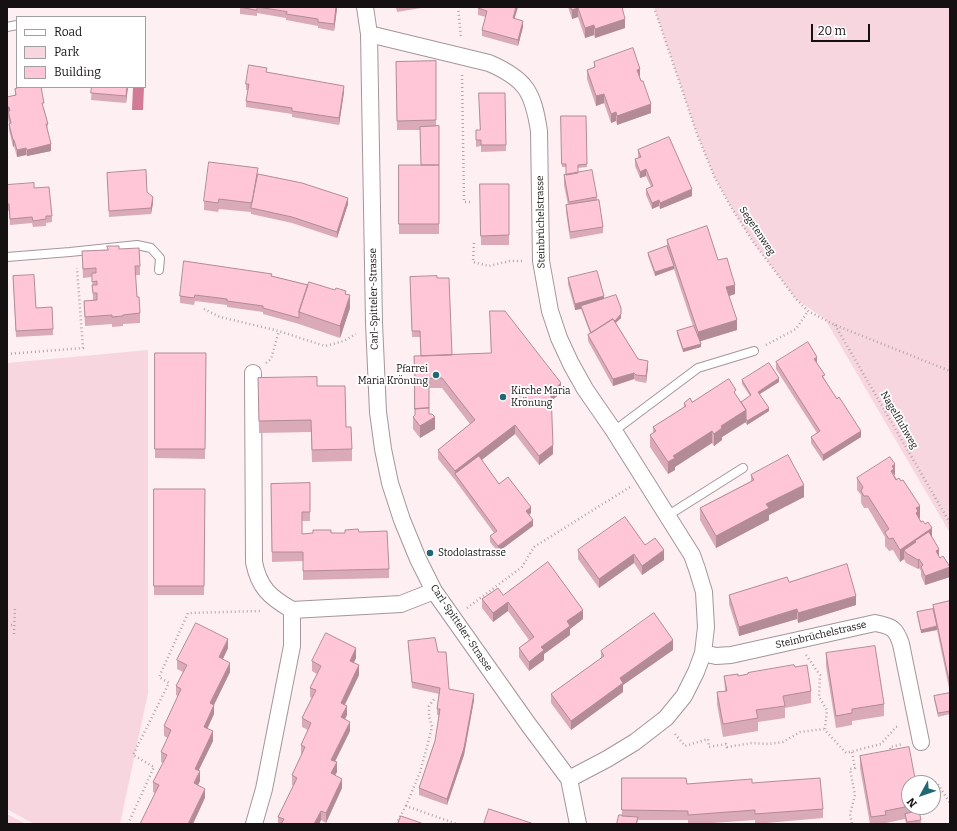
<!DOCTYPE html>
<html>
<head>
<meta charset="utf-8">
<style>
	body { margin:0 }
	#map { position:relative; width:957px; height:831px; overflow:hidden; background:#feeff3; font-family:Bitter,serif }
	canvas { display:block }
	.frame { position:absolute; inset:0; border:8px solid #151011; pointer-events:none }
	.legend { position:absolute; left:16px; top:16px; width:130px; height:72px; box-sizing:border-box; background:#fff; border:1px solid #a19fa0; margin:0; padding:5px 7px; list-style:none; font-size:12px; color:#151011 }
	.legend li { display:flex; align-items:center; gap:8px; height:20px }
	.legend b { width:20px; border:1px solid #a19fa0 }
	.north { position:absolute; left:901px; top:775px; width:40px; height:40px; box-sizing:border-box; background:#fff; border:1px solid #a19fa0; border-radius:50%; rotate:230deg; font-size:11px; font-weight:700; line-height:16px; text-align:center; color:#151011 }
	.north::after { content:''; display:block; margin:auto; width:14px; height:18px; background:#1f6874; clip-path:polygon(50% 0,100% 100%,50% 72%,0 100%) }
	.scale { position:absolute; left:811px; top:24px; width:59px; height:18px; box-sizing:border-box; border:2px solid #151011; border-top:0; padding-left:5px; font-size:12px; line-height:14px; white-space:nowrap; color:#151011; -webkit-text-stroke:3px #fff; paint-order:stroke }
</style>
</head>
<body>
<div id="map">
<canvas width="957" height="831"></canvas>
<div class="frame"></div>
<ul class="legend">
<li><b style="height:5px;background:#fff"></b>Road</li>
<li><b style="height:11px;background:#f8d6df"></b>Park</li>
<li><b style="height:11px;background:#fec6d6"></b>Building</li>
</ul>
<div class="north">N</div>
<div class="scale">20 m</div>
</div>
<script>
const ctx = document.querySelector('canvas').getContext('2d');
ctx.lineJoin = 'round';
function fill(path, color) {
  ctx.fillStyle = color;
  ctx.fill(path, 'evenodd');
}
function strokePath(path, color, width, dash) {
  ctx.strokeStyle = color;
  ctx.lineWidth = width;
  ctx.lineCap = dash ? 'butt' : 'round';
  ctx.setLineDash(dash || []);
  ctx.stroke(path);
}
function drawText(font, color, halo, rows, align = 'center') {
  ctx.font = font + ' Bitter,serif';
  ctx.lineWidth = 3.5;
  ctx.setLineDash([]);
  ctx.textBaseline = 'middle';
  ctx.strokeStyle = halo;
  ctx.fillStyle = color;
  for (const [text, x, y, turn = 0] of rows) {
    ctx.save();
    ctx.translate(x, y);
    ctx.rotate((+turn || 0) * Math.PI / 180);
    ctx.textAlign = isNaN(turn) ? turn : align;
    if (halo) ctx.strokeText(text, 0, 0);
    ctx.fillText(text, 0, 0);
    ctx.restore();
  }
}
fill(new Path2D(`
	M654,7H950V533L825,319L796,299L754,243L731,207L715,178L697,134Z
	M148,350V693L120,824H34L7,809V363Z
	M7,814L26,824H7Z`), '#f8d6df');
fill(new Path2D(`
	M133,87H144L143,110H132Z`), '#d17b97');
const lane = new Path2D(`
	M7,27L17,25
	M7,257L70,252L137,245L151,248L160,258L159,270
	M614,431L698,368L754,351
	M667,516L743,468`);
const street = new Path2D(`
	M365,7L369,34L374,323L378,412L383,449L390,483L402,520L418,559L434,591L528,724L569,779L578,824
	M369,34L489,63C526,79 533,92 539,131L541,261L550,311L559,338L571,364L585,389L614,431L692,555L697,569L704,592L706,627L703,653L696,672L684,696L666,718L635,742L607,759L569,779
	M253,373L254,562C259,588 270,597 292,610L401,604L434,591
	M703,653L716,656L731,655L875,623C891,626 896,628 901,644L921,742
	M254,824L264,789L292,646V610`);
strokePath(lane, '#a4969a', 10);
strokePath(street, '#a4969a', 18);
strokePath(new Path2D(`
	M458,7L461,38
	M654,7L697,134L715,178L731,207L754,243L796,299L808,311L835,325L950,371
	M462,75L464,202H471
	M474,243L473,262L489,266L510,261H523
	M204,309L220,317L279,331L325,346L344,341L356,334
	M835,325L950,523
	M766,345L796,329L808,311
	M7,354L83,348L77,268
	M266,363L271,359L279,331
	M467,608L522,567L534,547L630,487
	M7,625H14
	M14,634L15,607
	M806,655L820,675L819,697L827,710L825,729
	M675,734L685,746L708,739L709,747L726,744L727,747L752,743L769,744L783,742L800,732L824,729L846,753L881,744L896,727L899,726
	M852,752L855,768L850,769L855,795L850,814L852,824
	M891,753L890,747L903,744
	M928,778L937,783L950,803
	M406,806L420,772L427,747L432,727L429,716V706L435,698
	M128,824L154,767L133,755L169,683L159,677L188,613L261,611
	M396,824L406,806L457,824`), '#b2a6a9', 2.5, [1, 3]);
strokePath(lane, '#fff', 8);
strokePath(street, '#fff', 16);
fill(new Path2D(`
	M240,7H337V9L334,31L318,28V26L286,20V18L257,13V16L240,14Z
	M396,7H427L397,12Z
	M568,7H622L625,28L595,38L594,35L585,38L578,17L572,19Z
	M478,8L515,18L523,27L518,46L482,36V30L486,17L478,15Z
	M436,61V126L439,165V234H399V165H421L420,130H397L396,62Z
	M594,62L640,78L651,113L617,125L616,121L611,123L604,103L596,106L587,79V70L594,68Z
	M267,72L344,92L339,125L292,117V114L246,107V101L248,90H246V84Z
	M92,87H128L126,103L91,100Z
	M15,89L44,109L48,124L47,130L51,151L27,156L26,155L17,157L14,146L13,147L9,130V124L8,118V114H7V97L15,95Z
	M505,93L506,151L481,152V146L476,147V136Z
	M561,116H586L587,167L578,168V173L597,197V200L603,227V233L570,239L566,212V205H568L564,185V175H566V167H562Z
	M638,150L692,196L660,209L659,206L652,209L646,195V189L651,187L646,176L640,178L635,166V159L638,158Z
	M107,173L147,192L153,203L151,214L109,217Z
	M258,174L348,204L337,238L292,223L251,214V212L219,209L218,212L204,210V201Z
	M480,184H509V245H481Z
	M7,185L34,188L52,216V222L46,223V226L33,227L32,223L10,225L9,211H7Z
	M667,240L718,260L735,294L729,296L737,330L700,341L701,347L683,352L677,334V331L693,326L674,269L655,276L648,256V253L667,246Z
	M119,249L140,266V275H135L137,297L140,313V323L123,324V326L112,327V324L85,326L84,301L93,300L92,277L83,278L82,251Z
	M13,276L36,308L53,329V335L16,337Z
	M272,276L346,294L350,308L340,338L299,324L263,314V312L227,307V305L195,301L194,305L180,303V296Z
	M410,277L452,355L491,353L490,311L561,393L551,401L553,454L539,465L515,434L482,460L499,484L531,513L529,515L533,526L498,552L490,542V536L494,533L455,480L438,459V450L470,424L442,388H429V414L435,429L420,438L413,429V417L415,415V387L414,356H421L420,337H412Z
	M568,278L604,299L621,312V318L616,323L638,359L648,367L646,383L636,381L634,379L613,386L588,341V335L590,333L581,309L575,310L568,284Z
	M155,353H206L205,459L155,458Z
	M776,362L817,363L825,380L861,437L823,461L811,443V437L817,433L776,369Z
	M258,378L317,386L346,427L352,449V461L312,462L311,432L259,433Z
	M742,380L779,382L760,394L769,411L747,425L745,422L722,437V440L714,446L712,443L675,467V470L668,474L650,447V435L653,433V427L684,407V403L692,402L736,395L741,402L750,396L742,384Z
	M751,475L804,497L769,515V520L716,548L700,520V508L751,481Z
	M895,476L920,518L919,519L932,537L939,557L950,577L925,585L921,576V571L919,568L918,569L906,563L904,559L900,562L893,550L889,551L885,546V537L868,508H864L861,503V495L857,490V478Z
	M310,483V521H302V534L331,533L389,569V578L303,580V561L272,562L271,484Z
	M154,489H205L204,595H154Z
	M645,545L664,560L642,575L634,563L599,588L578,559V550Z
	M503,595L583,619L570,629V635L544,654V660L529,671L519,657V648L529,640L508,611L493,622L482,608V599Z
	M729,595L856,605L798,623L797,619L739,636L729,604Z
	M950,601V714L938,717L934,699V696L950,693L937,630L921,633L917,615V612L933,609V605Z
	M408,641L438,652L449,689L474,700L464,755L447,805L419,795V788L435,741L439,715H437V709L439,694L412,688Z
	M228,648L223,659L230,672L214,705V714L207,729L213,741L198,771L200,781L198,785L205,798L155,793L153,792V782L163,763L161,762V752L168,738L164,736V726L178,696L176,695V686L183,672L177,669V660Z
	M673,650L623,685V692L571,730L551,703V694L601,659V651Z
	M826,653L884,704V716L852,721V725L836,728L826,666Z
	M356,658L354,663L359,675L345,705L347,715L345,719L350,731L335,762L337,772L335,775L342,788L326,823L321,820L319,824H278V817L294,786L292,785V775L302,754H301V745L308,730L302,727V718L312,698L310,697V688L317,674L312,671V661Z
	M795,667L811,691V703L785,708V718L758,722V731L723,737L717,704V692L725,691L724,676H738Z
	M860,756L909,783V807H919L921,823L916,824H906L905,819L886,823V824H870L860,768Z
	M622,778L687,784L752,783L823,809V818L755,824V820L698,824H688V820H638L637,824H617L622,815Z`), '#daaab8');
fill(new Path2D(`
	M336,7H337V9L334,31V24Z
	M516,7H518L513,24V18Z
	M578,8V17L572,19V10Z
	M625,19V28L595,38V29Z
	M523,21V27L518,46V40Z
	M594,25V35L585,38V28Z
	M640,69V78L637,70Z
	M344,86V92L339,125V118Z
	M127,87H128L126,103V96Z
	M604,94V103L596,106V96Z
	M651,104V113L617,125V116Z
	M7,107H9V113L8,111V114H7Z
	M616,112V121L611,123V114Z
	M13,140H14V146L13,147Z
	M51,144V151L27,156V150Z
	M26,148V155L17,157V150Z
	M646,169V176L640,178V172Z
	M692,189V196L660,209V203Z
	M153,197V203L151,214V208Z
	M348,198V204L337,238V232Z
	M659,200V206L652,209V203Z
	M674,266V269L655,276V272Z
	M735,285V294L726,297V287Z
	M350,295V308L340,338V326Z
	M604,296V303L581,306V309L575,310V304Z
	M621,314V318L613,325L592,338Z
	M737,320V330L698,342V332Z
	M701,344V347L683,352V349Z
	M817,357V363L814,359Z
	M648,361V367L646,383V376Z
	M634,373V379L613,386V379Z
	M779,378V382L758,395V392Z
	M561,383V393L551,401V392Z
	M769,408V411L747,425V421Z
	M746,410V422L722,437V440L714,446V434L721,426Z
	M435,417V429L420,438V426Z
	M515,425V434L458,478L455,474V480V471Z
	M712,431V443L675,467V470L668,474V462L673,456Z
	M861,431V437L823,461V455Z
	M553,445V454L539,465V456Z
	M895,464V476L891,471L892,466Z
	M804,485V497L769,515V520L716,548V536L766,504Z
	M920,506V518L918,519L916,513V508Z
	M531,507V513L526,517V511Z
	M533,520V526L498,552V546Z
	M932,528V540L916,542L915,541V550H904V559L900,562V550Z
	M939,549V558L936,551Z
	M664,550V560L642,575V566Z
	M634,554V563L599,588V579Z
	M919,559V568L918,569V560Z
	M950,567V577L925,585V576Z
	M856,596V605L798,623V613Z
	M508,602V611L493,622V613Z
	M797,609V619L739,636V627Z
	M583,610V619L570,629V635L544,654V660L529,671V662L541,647L567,621Z
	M937,626V630L921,633V630Z
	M228,639V648L219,667V657Z
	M673,640V650L623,685V692L571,730V721L620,678Z
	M356,648V658L350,670V661Z
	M230,663V672L210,713V703Z
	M359,665V675L341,712V703Z
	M474,694V700L464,755L447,805V799Z
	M214,705V714L204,736V727Z
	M347,706V715L341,727V717Z
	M350,722V731L331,769V760Z
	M213,731V741L195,778V769Z
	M337,762V772L331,783V773Z
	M200,771V781L194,793V783Z
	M342,779V788L326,823V813Z
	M205,789V798L193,824H188Z
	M321,811V820L319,824H314Z`), '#b28b96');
const building = new Path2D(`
	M240,7H257V10Z
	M258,7H336L334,24L318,22V19L286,14L287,12Z
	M478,7H516L513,18L523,21L518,40L482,30L487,11L478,8Z
	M571,7H622L625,19L595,29L594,25L585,28L578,8L572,10Z
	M633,48L640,69L637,70L641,81H643L651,104L617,116L616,112L611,114L604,94L596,96L587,70L595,67L594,62Z
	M436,61V120L397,121L396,62Z
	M249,65L267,68L266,72L344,86L339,118L292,111V108L246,101L249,84H246Z
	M21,87H41L44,103H42L48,124H46L51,144L27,150L26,148L17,150L14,140H13L9,124L11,123L8,111H10L9,107H7V97L16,95L15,89Z
	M92,87H127L126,96L91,93Z
	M479,93H505L506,145H481V140H476V130H480Z
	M561,116H586L587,164L578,165V173L566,175V164H562Z
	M439,126V165H421L420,127Z
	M669,137L692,189L660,203L659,200L652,203L646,189L653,186L646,169L640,172L635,159L641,157L638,150Z
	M209,162L258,168L252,203L219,199L218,203L204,201Z
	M399,165H439V224H399Z
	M146,170L147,192L153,197L151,208L109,211L107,173Z
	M592,170L597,197L569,202L564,175Z
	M258,174L302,183L348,198L337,232L292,217L251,208Z
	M34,183V188L49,187L52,216H46V219L33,221L32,217L10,219L9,204H7V185Z
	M480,184H509V235L481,236Z
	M599,200L603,227L570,232L566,205Z
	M707,226L718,260L727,258L731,272L735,285L726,287L737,320L698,332L667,240Z
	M107,246H119V249L139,248L140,266H135L137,297H139L140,313L123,315V316L112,317V315L85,317L84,301L97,300V293H93L92,285H97V281L92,282V273H96V268L83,269L82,251L108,250Z
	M667,246L674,266L655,272L648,253Z
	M184,261L272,274L271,276L308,285L299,312V318L263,308V306L227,301V299L195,295L194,298L180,296Z
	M597,271L604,296L575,304L568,278Z
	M34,275L36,308L52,307L53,329L16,331L13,276Z
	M437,276V278H449L452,355L421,356L420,331H412L410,277Z
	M309,282L335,290L336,288L346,291L345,294L350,295L340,326L299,312Z
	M616,295L621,308V314L615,321L613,319L591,333L581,306Z
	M490,311H505L561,383L551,392L553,445L539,456L515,425L455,471L438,450L475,420L442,378L415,379L414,356L491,353Z
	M613,319L638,359L648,361L646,376L636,375L634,373L613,379L588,335Z
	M694,326L701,344L683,349L677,331Z
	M808,342L817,357L814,359L825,375L822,376L837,399L839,397L861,431L823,455L811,437L820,431L776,362Z
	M155,353H206L205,449H155Z
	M769,363L779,378L758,392L769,408L747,421L746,419V410L741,402L751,395L742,380Z
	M317,377V386H345L346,427H351L352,449L312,450L311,420L259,421L258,378Z
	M729,379L736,390L734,392L746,410L721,426L722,428L714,434L712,431L673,456L675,458L668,462L650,435L656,431L653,427L686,406L684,403L690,398L692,402Z
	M415,382H429V408L415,409Z
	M429,408V414H432L435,417L420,426L413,417L415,415V409Z
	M788,455L804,485L766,504L769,508L716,536L700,508L754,480L751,475Z
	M479,456L499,484L508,477L531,507L526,511L533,520L498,546L490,536L497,531L455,474Z
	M890,457L895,464L892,466L894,469L891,471L896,480L899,478L901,481L903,480L920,506L916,508L918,511L916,513L921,522L923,521L925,524L928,522L932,528L900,550L893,538L889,539L885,533L886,531L889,529L868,496H864L861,491L863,487L857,478Z
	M310,483V512H302V534L313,533V530H331V533H345V530L358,529L359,532L387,531L389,569L303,571V552H272L271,484Z
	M154,489H205L204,586H154Z
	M625,517L645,545L655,538L664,550L642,566L634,554L599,579L578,550Z
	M929,532L939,549L936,551L940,558L943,556L950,567L925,576L921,567L923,565L919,559L918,560L906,553L904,550L916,542L915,541Z
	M548,562L583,610L567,621L570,626L541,647L544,650L529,662L519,648L534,637L508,602L493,613L482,599L498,588L503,595Z
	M847,564L856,596L798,613L797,609L739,627L729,595L787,577L789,582Z
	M950,601V685L933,605Z
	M933,609L937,626L921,630L917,612Z
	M654,613L673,640L620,678L623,683L571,721L551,694L604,656L601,651Z
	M196,623L228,639L219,657L230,663L210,703L214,705L204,727L213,731L195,769L200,771L194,783L205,789L188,824H140L159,785L153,782L167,755L161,752L171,730L164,726L181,689L176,686L187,665L177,660Z
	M326,633L356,648L350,661L359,665L341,703L347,706L341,717L350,722L331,760L337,762L331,773L342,779L326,813L321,811L314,824H281L284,819L278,817L297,778L292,775L305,747L301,745L311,723L302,718L316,690L310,688L321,666L312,661Z
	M435,638L438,652H446L449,689L474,694L464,748L447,799L419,788L435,741L440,709H437L440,688L412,682L408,641Z
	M875,646L884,704L852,709V713L836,716L826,653Z
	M794,665L795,667L807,665L811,691L783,696L785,706L756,710L758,718L723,724L717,692L727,691L724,676L738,674V676L748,674V673Z
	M950,693V711L938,713L934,696Z
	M909,747L916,783H909V804L905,805V807L885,811L886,815L871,817L860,756Z
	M622,778H686L687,784L752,779V783L820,778L823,809L755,814V810L688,815V811L622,810Z
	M489,809L534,824H484Z
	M919,811L921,820L907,822L905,814Z
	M619,815H622V816L638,817L636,824H617Z
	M401,816L424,824H398Z`);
fill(building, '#fec6d6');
strokePath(building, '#b28b96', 1);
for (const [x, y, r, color] of [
	[436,375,4,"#1f6874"],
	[503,397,4,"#1f6874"],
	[430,553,4,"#1f6874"]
]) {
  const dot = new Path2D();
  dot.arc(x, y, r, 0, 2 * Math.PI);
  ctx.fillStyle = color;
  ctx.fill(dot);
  strokePath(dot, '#fff', 1.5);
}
drawText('10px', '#151011', '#fff', [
	["Steinbrüchelstrasse",541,222,-91],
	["Segetenweg",757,231,56],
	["Carl-Spitteler-Strasse",374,299,-91],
	["Nagelfluhweg",899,420,60],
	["Carl-Spitteler-Strasse",461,628,56],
	["Steinbrüchelstrasse",821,635,-13]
]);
drawText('10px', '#151011', '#fff', [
	["Pfarrei",428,369,"right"],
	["Maria Krönung",428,381,"right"],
	["Kirche Maria",511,391],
	["Krönung",511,403],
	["Stodolastrasse",438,553]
], 'left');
</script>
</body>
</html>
